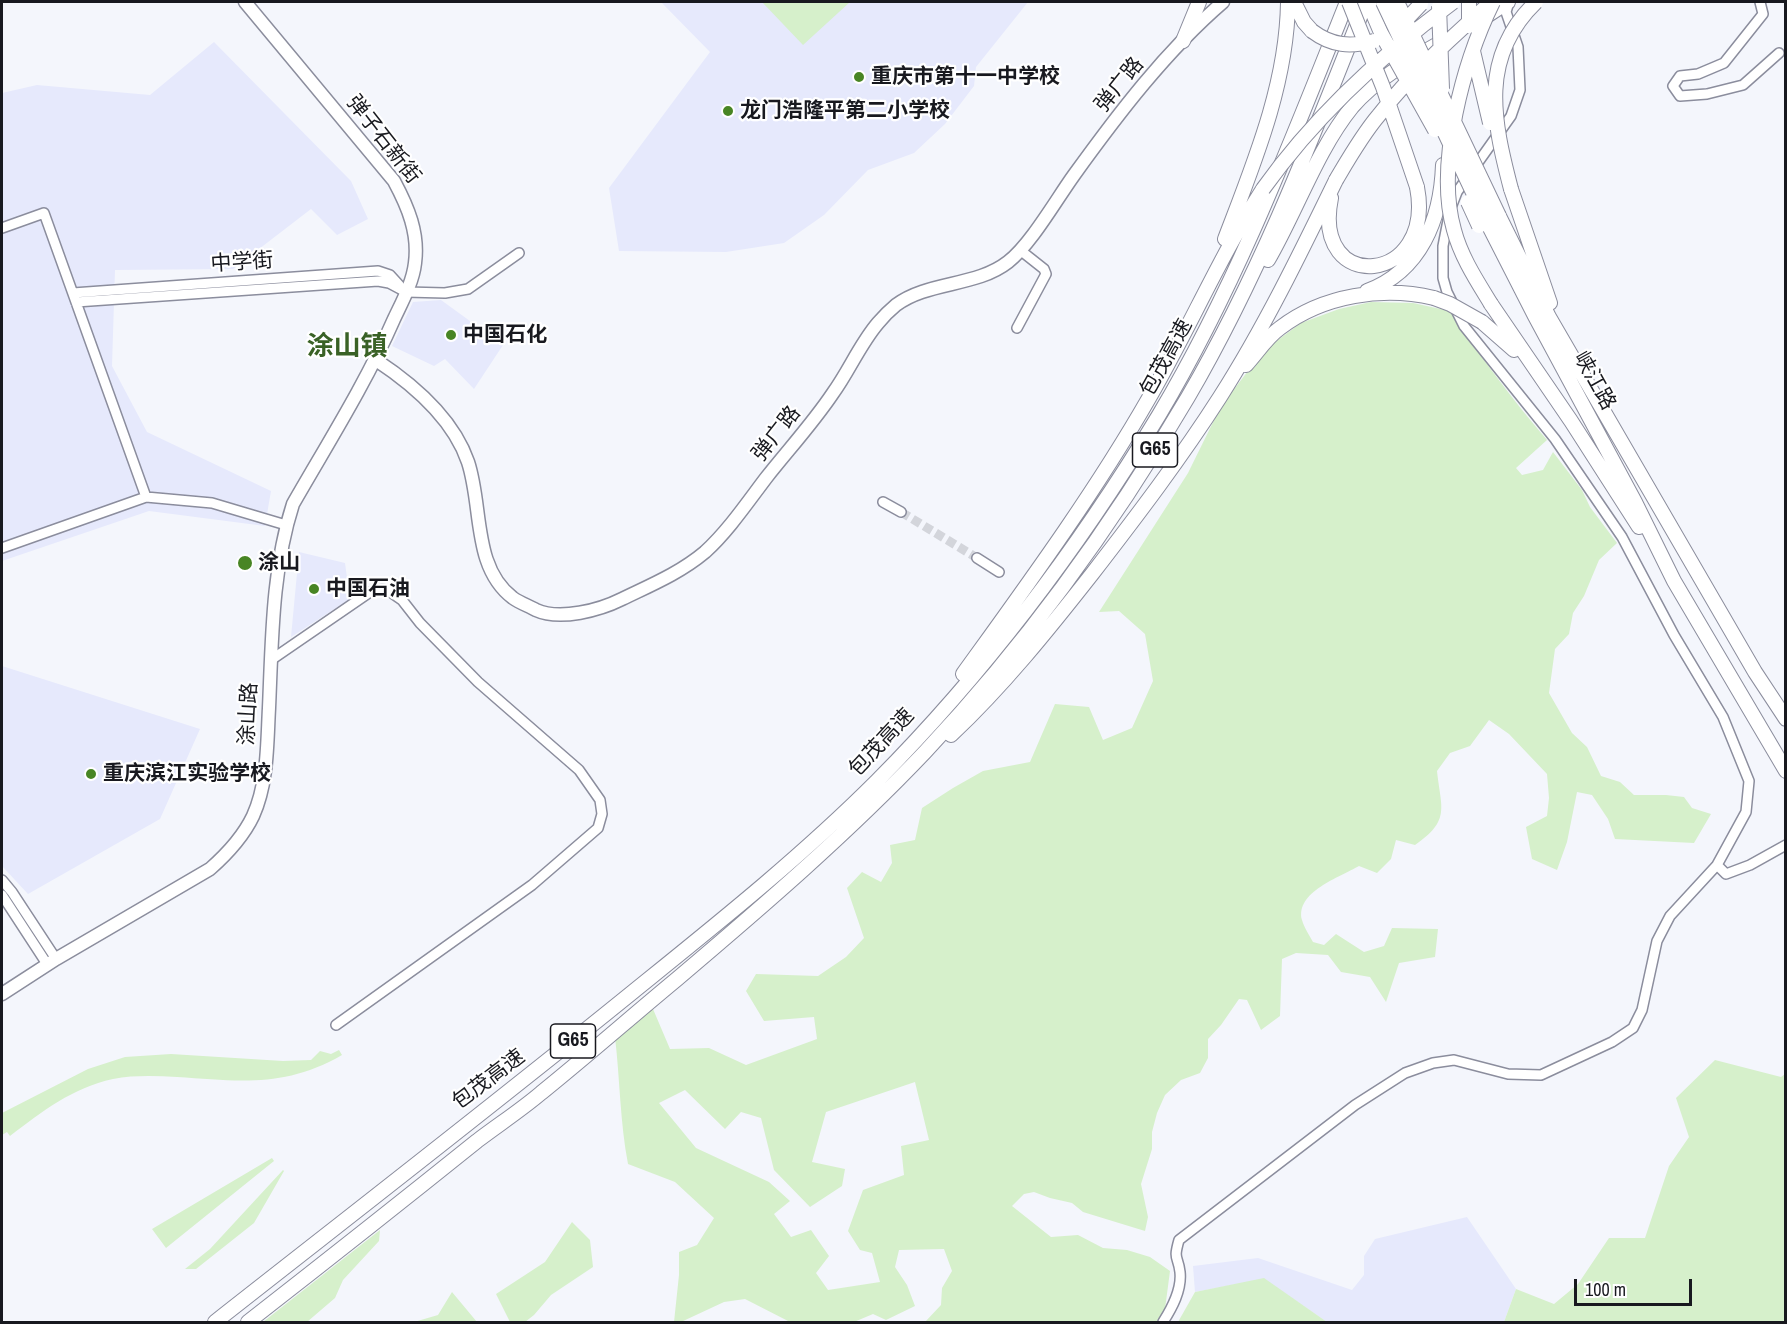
<!DOCTYPE html>
<html>
<head>
<meta charset="utf-8">
<style>
	body { margin:0 }
	#map { position:relative; width:1787px; height:1324px; overflow:hidden; background:#f4f6fc; font-family:"Archivo Narrow",sans-serif }
	canvas { display:block }
	.frame { position:absolute; inset:0; border:3px solid #18191f; pointer-events:none }
	.scale { position:absolute; left:1574px; top:1279px; width:118px; height:27px; box-sizing:border-box; border:3px solid #18191f; border-top:0; padding-left:8px; font-size:18px; line-height:21px; white-space:nowrap; color:#18191f; -webkit-text-stroke:4px #fff; paint-order:stroke }
</style>
</head>
<body>
<div id="map">
<canvas width="1787" height="1324"></canvas>
<div class="frame"></div>
<div class="scale">100 m</div>
</div>
<script>
const ctx = document.querySelector('canvas').getContext('2d');
ctx.lineJoin = 'round';
function fill(path, color) {
  ctx.fillStyle = color;
  ctx.fill(path, 'evenodd');
}
function strokePath(path, color, width, dash) {
  ctx.strokeStyle = color;
  ctx.lineWidth = width;
  ctx.lineCap = dash ? 'butt' : 'round';
  ctx.setLineDash(dash || []);
  ctx.stroke(path);
}
function drawText(font, color, halo, rows, align = 'center') {
  ctx.font = font + ' "Archivo Narrow","Noto Sans SC",sans-serif';
  ctx.lineWidth = 4.5;
  ctx.setLineDash([]);
  ctx.textBaseline = 'middle';
  ctx.strokeStyle = halo;
  ctx.fillStyle = color;
  for (const [text, x, y, turn = 0] of rows) {
    ctx.save();
    ctx.translate(x, y);
    ctx.rotate((+turn || 0) * Math.PI / 180);
    ctx.textAlign = isNaN(turn) ? turn : align;
    if (halo) ctx.strokeText(text, 0, 0);
    ctx.fillText(text, 0, 0);
    ctx.restore();
  }
}
fill(new Path2D(`
	M661,2H1028L976,67L974,86L945,124L914,153L868,170L824,215L784,243L726,252L619,251L609,188L710,52Z
	M214,42L351,181L368,219L337,235L311,209L233,269L115,270L112,366L147,432L271,491L265,526L149,511L2,561V93L37,85L150,95Z
	M441,300L503,345L474,389L445,359L434,366L392,346L413,302Z
	M299,552L345,563L350,599L291,637Z
	M2,666L200,729L160,819L28,894L2,866Z
	M1467,1217L1516,1289L1504,1322H1327L1264,1279L1195,1292L1193,1266L1258,1258L1352,1290L1364,1275V1256L1375,1239Z`), '#e6e9fc');
fill(new Path2D(`
	M762,2H850L803,45Z
	M1371,302L1413,303L1450,311C1480,356 1512,399 1547,440L1516,468L1522,475L1543,470L1553,452L1582,490L1590,507L1617,543L1599,560L1584,596L1573,613L1569,634L1555,649L1549,693L1572,733L1587,747L1601,776L1620,782L1634,795H1666L1684,797L1692,808L1711,814L1694,843L1615,839L1608,819L1592,795L1577,792L1567,842L1557,870L1532,859L1526,827L1547,816L1549,798L1547,774L1509,734L1489,720L1470,746L1450,753L1437,771C1441,809 1451,820 1415,845L1396,840L1391,859L1377,873L1359,866C1340,877 1295,892 1302,920C1304,927 1309,935 1313,942L1324,945L1336,934L1364,952L1384,946L1392,928L1438,929L1435,957L1399,963L1386,1002L1370,977L1341,972L1328,955L1296,953L1282,959L1280,1016L1261,1030L1247,1000L1239,999L1221,1025L1208,1039V1058L1200,1073L1181,1080L1165,1095L1157,1113L1152,1132V1149L1141,1184L1148,1217L1145,1231L1083,1212L1072,1203L1050,1198L1034,1192L1024,1194L1012,1206L1051,1237L1078,1235L1103,1248L1127,1250L1150,1257L1170,1271L1165,1309L1156,1322H925L941,1305L942,1288L952,1271L944,1249L899,1250L895,1267L907,1285L915,1306L886,1320L873,1314L854,1322H790L745,1299L724,1302L681,1322H674L679,1275V1252L697,1245L714,1218L675,1182L628,1164C620,1122 620,1080 615,1037L653,1009L670,1049L709,1048L746,1065L817,1039L814,1017L764,1021L746,991L756,974L818,976L846,957L864,938L847,888L862,872L881,882L892,863L890,845L915,840L922,808L953,788L983,771L1030,762L1055,704L1089,707L1103,740L1132,728L1153,681L1145,634L1119,611L1099,612L1188,473L1221,406L1248,371L1275,342L1301,323L1339,309ZM915,1082L929,1140L901,1146L904,1175L863,1190L848,1231L860,1250L872,1253L880,1282L828,1290L816,1273L829,1256L811,1230L791,1237L774,1214L790,1201L769,1182L696,1148L659,1103L685,1090L725,1129L741,1112L761,1118L774,1170L810,1207L842,1186L845,1169L812,1162L826,1112Z
	M339,1050L342,1055C285,1088 239,1081 177,1077C156,1076 134,1075 113,1079C72,1088 43,1111 10,1136L7,1132L2,1135V1113L88,1069L125,1057L171,1054L283,1061L311,1060L320,1051L331,1054Z
	M1715,1060L1781,1077L1785,1074V1322H1504L1516,1289L1554,1304L1578,1284L1609,1238H1645L1669,1166L1689,1137L1676,1098Z
	M272,1158L274,1161L166,1248L152,1229Z
	M283,1170L284,1171L254,1223L196,1269H185L210,1249Z
	M572,1222L590,1240L593,1267L551,1295L534,1315L525,1322H510L496,1294L545,1262Z
	M380,1230L379,1241L343,1280L335,1298L307,1322H263Z
	M1264,1278L1327,1322H1178L1195,1292Z
	M452,1292L477,1322H414L438,1315Z`), '#d6f0cb');
strokePath(new Path2D(`
	M901,512L977,558`), '#d3d5db', 9, [9, 4.5]);
const minor = new Path2D(`
	M1760,2L1763,14L1724,63L1698,74L1680,76L1673,86L1680,96L1707,94L1743,85L1779,53
	M2,228L44,213L146,497L2,548
	M73,293L378,271L390,275L400,286
	M76,302L378,281L389,283L406,292L445,293L468,289L519,253
	M1017,328L1046,274L1044,269L1020,250
	M146,497L212,503L286,525
	M883,502L901,512
	M977,558L999,572
	M271,660L370,592L382,589L389,591L402,600L420,623L478,682L579,770L600,800L602,814L598,828L532,885L336,1025
	M1717,865L1726,874L1750,865L1786,845
	M2,880L12,892L56,959
	M2,895L47,964
	M1163,1322C1172,1308 1182,1290 1180,1272C1178,1255 1173,1261 1179,1240L1355,1105L1405,1073L1433,1063L1454,1060L1508,1074L1541,1075L1612,1042L1633,1028L1642,1010L1657,941L1670,916L1717,865L1746,812L1749,781L1723,717L1674,635L1622,537L1555,439L1464,326L1447,292L1443,278V246L1450,210L1457,192L1511,116L1520,90L1518,47L1506,12L1509,2`);
const major = new Path2D(`
	M376,360C414,385 453,418 468,462C483,507 472,567 513,598C520,603 529,606 536,610C560,621 600,610 622,599C651,585 680,573 705,552C728,531 747,503 766,478C788,450 813,423 833,393C849,371 860,344 878,323C883,317 890,310 896,305C928,281 976,287 1008,262C1031,244 1056,200 1074,175C1118,114 1166,51 1223,2
	M2,994L56,959L210,869C227,854 243,837 253,816C268,783 267,744 269,708C272,640 272,569 293,504C328,443 366,383 394,319C402,302 413,282 415,263C419,233 408,207 394,181L245,2`);
const highway = new Path2D(`
	M1294,2L1304,22L1312,31
	M1368,2L1382,35
	M1482,19L1508,2
	M1183,41L1199,2
	M1511,189L1550,303
	M1331,198C1311,296 1436,285 1417,187
	M1499,216L1549,317L1755,672L1786,719
	M1487,222L1535,316L1635,502L1674,581L1786,771
	M1225,239C1254,163 1287,84 1288,2
	M1268,260C1296,212 1317,150 1352,107C1377,78 1412,59 1445,40
	M1367,291C1421,271 1441,219 1443,165
	M1491,304L1571,421L1639,527
	M1482,322L1514,350
	M1246,365C1257,353 1267,337 1280,328C1323,295 1383,286 1434,298
	M963,674C1028,584 1094,494 1149,398C1189,329 1220,256 1263,189
	M951,735C1003,686 1048,630 1092,574C1136,517 1181,458 1220,397C1264,328 1300,254 1336,180
	M215,1322C355,1212 496,1103 634,991C717,924 801,857 877,781C985,672 1080,546 1159,415C1237,284 1291,142 1347,2
	M248,1322C325,1262 401,1202 477,1141C498,1125 521,1110 541,1093C587,1056 631,1017 677,979C762,907 847,834 925,752C1026,645 1114,523 1188,397C1261,272 1313,136 1366,2`);
strokePath(minor, '#8b8d9d', 12);
strokePath(major, '#8b8d9d', 15);
strokePath(highway, '#8b8d9d', 16);
strokePath(minor, '#fff', 9);
strokePath(major, '#fff', 12);
strokePath(highway, '#fff', 14);
const highwayBridge = new Path2D(`
	M1349,2L1383,87L1417,187
	M1383,2L1487,222
	M1397,2L1499,216
	M1469,2V26
	M1439,6L1442,89
	M1401,25L1421,4
	M1312,31C1332,46 1350,47 1374,41
	M1382,35L1435,130
	M1473,51L1490,123
	M1336,180C1349,158 1362,135 1379,115C1411,74 1450,39 1489,4
	M1263,189C1315,116 1380,56 1453,2
	M1511,189C1493,120 1479,57 1536,2
	M1468,202L1479,226
	M1434,298L1450,304L1482,322
	M1491,304C1477,281 1461,257 1454,230C1435,164 1464,61 1493,2`);
strokePath(highwayBridge, '#8b8d9d', 16, []);
strokePath(highwayBridge, '#fff', 14);
for (const [x, y, r, color] of [
	[859,77,6,"#488524"],
	[728,111,6,"#488524"],
	[451,335,6,"#488524"],
	[245,563,8,"#488524"],
	[314,589,6,"#488524"],
	[91,774,6,"#488524"]
]) {
  const dot = new Path2D();
  dot.arc(x, y, r, 0, 2 * Math.PI);
  ctx.fillStyle = color;
  ctx.fill(dot);
  strokePath(dot, '#fff', 2);
}
for (const [x, y, w] of [
	[1155,450,45],
	[573,1041,45]
]) {
  const box = new Path2D();
  box.roundRect(x - w / 2, y - 17, w, 34, 4.5);
  ctx.fillStyle = '#fff';
  ctx.fill(box);
  strokePath(box, '#18191f', 1.5);
}
drawText('bold 20px', '#18191f', null, [
	["G65",1155,450],
	["G65",573,1041]
]);
drawText('bold 21px', '#18191f', '#fff', [
	["重庆市第十一中学校",871,77],
	["龙门浩隆平第二小学校",740,111],
	["中国石化",463,335],
	["涂山",258,563],
	["中国石油",326,589],
	["重庆滨江实验学校",103,774]
], 'left');
drawText('21px', '#18191f', '#fff', [
	["弹广路",1120,85,-51],
	["弹子石新街",383,140,52],
	["中学街",242,263,-4],
	["包茂高速",1167,358,-61],
	["峡江路",1594,381,61],
	["弹广路",777,434,-52],
	["涂山路",249,714,-87],
	["包茂高速",882,743,-47],
	["包茂高速",489,1080,-37]
]);
drawText('bold 27px', '#3a6226', '#fff', [
	["涂山镇",347,348]
]);
</script>
</body>
</html>
